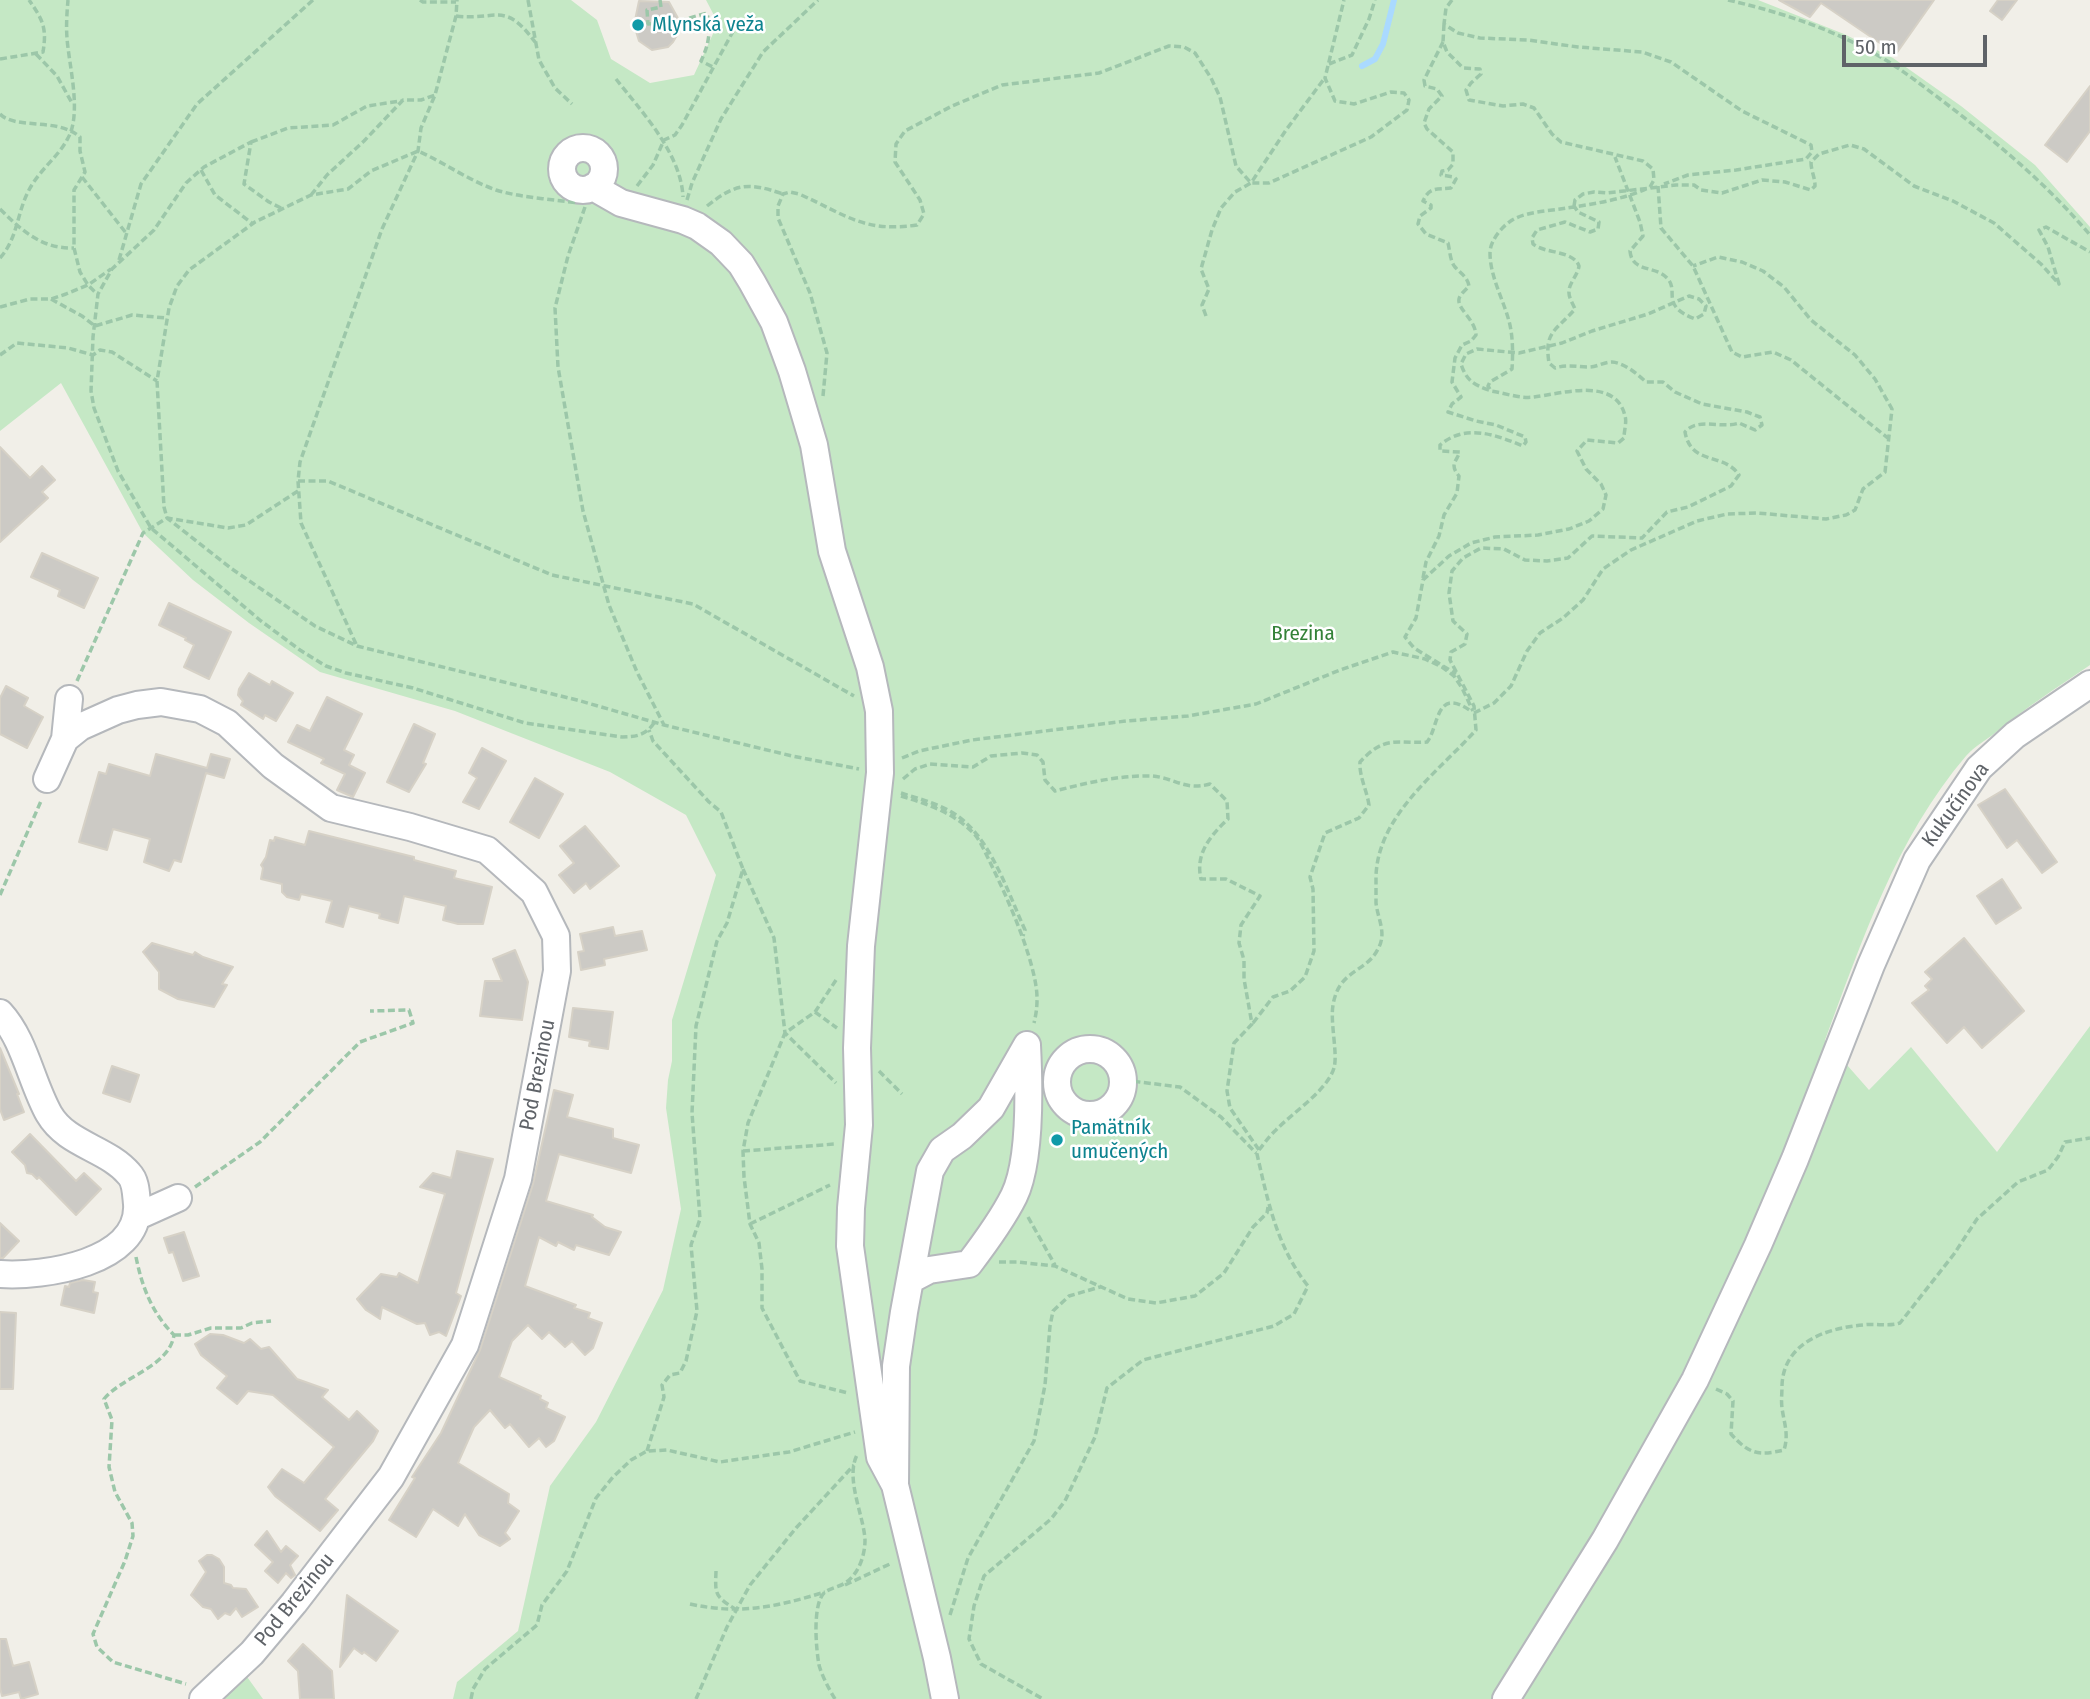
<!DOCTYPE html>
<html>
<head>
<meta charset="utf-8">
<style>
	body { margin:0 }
	#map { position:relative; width:2090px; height:1699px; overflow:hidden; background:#f1efe8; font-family:"Fira Sans Condensed",sans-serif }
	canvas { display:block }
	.scale { position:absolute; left:1842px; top:35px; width:145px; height:32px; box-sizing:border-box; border:4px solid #5f6368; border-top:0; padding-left:9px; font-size:21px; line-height:24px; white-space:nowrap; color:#5f6368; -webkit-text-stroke:5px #fff; paint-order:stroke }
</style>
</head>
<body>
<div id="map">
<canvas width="2090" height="1699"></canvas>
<div class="scale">50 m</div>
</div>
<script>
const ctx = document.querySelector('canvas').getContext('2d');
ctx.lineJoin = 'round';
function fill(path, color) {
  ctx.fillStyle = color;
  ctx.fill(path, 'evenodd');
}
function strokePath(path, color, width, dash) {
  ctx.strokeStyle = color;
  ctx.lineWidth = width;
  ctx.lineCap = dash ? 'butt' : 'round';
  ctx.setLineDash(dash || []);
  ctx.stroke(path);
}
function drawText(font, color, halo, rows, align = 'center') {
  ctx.font = font + ' "Fira Sans Condensed",sans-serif';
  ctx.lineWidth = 5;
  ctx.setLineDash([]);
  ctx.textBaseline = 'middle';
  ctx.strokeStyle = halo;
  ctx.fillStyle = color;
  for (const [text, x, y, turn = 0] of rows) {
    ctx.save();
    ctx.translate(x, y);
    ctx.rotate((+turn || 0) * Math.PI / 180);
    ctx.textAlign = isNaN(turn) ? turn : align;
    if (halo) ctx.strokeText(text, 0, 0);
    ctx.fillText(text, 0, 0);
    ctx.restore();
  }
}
fill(new Path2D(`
	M0,0H571L597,20L611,59L650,83L694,75L718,23L706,0H1758L1844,34L1893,58L1961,106L2035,165L2090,227V665C2058,687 2025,708 1995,733C1986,740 1974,747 1966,756C1896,838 1862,941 1825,1040L1869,1090L1911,1047L1997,1152L2090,1026V1699H453L457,1682L518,1631L550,1486L596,1422L663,1290L681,1209L666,1108L668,1080L672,1061V1020L716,875L686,815L610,772L455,711L320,672L249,623L193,580L143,533L61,383L0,431Z
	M245,1674L263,1699H220Z`), '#c5e8c5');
strokePath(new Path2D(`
	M1362,66L1375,59L1383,44L1394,0`), '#aadaff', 6);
const building = new Path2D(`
	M1779,0H1934L1896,54L1821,3L1810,17Z
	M1998,0H2017L2002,20L1990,11Z
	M639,1L669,2L679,20L680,30L673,42L668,47L652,50L639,41L634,25Z
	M2090,86V131L2067,162L2045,145Z
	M0,447L30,478L42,466L55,480L42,492L48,498L0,542Z
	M42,553L98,578L84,608L58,596L60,590L31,577Z
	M169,603L231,632L209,679L184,667L194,645L185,640L186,638L159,625Z
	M249,673L270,685L272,681L293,693L276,721L265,715L263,719L241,705L243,701L238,695L239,689Z
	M6,686L28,698L24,706L43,717L27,748L0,734V698Z
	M327,697L362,714L344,750L354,755L349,765L365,773L353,797L337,790L345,774L321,763L324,759L288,742L297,725L310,731Z
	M414,724L435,734L423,763L426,764L409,792L387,782Z
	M482,748L506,761L479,809L463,802L477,778L469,773Z
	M156,754L207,768L211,754L230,759L224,778L206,773L181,862L174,860L169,871L144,862L150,839L113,829L107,850L79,842L99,772L106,774L109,764L150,776Z
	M535,778L563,794L539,838L510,822Z
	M2005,789L2057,862L2042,873L2017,840L2007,848L1978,805Z
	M585,826L619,866L590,889L586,883L574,893L559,875L574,863L560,846Z
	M309,831L414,857V860L456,871L454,878L492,887L483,924H458L443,920L446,906L404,896L398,923L379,918L380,914L349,906L343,927L326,922L332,901L301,894L299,900L287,897L282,892V884L261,879L263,868L261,865L266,857L270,840L274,841L275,837L305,845Z
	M2002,879L2021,908L1996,924L1977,896Z
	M613,927L615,936L642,931L647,950L604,959L605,965L581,970L578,952L584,951L580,934Z
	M1964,938L2024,1011L1982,1048L1964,1027L1947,1043L1912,1003L1929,990L1925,986L1932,979L1925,972Z
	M152,943L193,955L195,952L203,957L233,967L222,984L227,985L214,1007L178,999L159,989V972L143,952Z
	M515,950L528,982L522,1020L480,1016L485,981H502L493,959Z
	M573,1008L613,1012L608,1049L589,1046L590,1041L569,1037Z
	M0,1048L19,1094H17L24,1112L4,1120L0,1109Z
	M112,1066L139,1075L130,1102L103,1093Z
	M554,1090L573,1095L567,1117L613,1129V1138L639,1145L631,1173L559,1154L546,1201L593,1215L592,1217L605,1227L621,1232L609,1255L576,1245L574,1250L558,1242L556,1246L539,1237L525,1286L576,1305L574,1308L590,1313L588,1318L602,1323L593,1348L585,1355L572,1341L565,1347L549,1332L542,1339L528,1325L512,1341L499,1377L541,1396L540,1399L548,1403L546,1408L565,1417L554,1441L546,1447L539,1438L529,1447L510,1424L505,1428L490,1410L474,1427L458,1463L509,1494L508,1503L519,1511L505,1533L510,1539L500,1546L479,1535L465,1514L458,1526L433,1509L416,1537L389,1520L415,1478L412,1477L441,1433L480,1350L533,1184Z
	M30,1134L76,1181L84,1173L101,1189L76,1215L39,1177L37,1179L32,1174L27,1173L25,1165L12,1152Z
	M457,1151L493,1159L456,1293L461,1296L446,1336L439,1332L430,1335L425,1323L417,1324L382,1307L380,1319L366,1310L357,1299L381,1274L397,1277L399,1273L418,1283L445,1194L420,1187L433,1173L451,1178Z
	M0,1223L19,1241L3,1258H0Z
	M184,1232L199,1276L183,1281L173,1252L169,1253L164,1238Z
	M83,1280L95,1282L93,1292L98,1293L94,1313L61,1305L65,1286L69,1287L70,1283Z
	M0,1312L16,1313L13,1389H0Z
	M210,1334L223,1335L244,1343L250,1339L261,1349L269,1347L297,1379L328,1390L322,1397L349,1420L357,1411L378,1431L373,1441L325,1499L338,1510L320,1531L275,1496L268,1487L282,1469L304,1483L334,1447L273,1395L248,1391L237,1404L217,1388L227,1376L201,1355L195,1344Z
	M267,1531L281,1552L286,1546L298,1556L290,1565L295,1575L291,1578L286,1573L278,1583L265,1571L273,1562L255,1545Z
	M207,1555H212L219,1559L224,1567V1583L231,1585L233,1588L246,1589L258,1607L242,1617L236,1608L230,1615L225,1613L218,1619L211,1609L203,1607L191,1595L206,1572L199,1561Z
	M347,1595L398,1631L376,1661L364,1652L362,1654L354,1648L340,1667Z
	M0,1639H6L13,1666L29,1662L38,1694L21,1699L19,1692L2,1696L0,1688Z
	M303,1644L332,1671L334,1699H300L298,1671L288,1661Z`);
fill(building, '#cccac5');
strokePath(building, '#d6d1c6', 2);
const minor = new Path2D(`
	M562 169a21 21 0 1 1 42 0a21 21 0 1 1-42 0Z
	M593,187L621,203L683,220L697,226L721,243L741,264L752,282L774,322L792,371L814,445L832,551L870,667L879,711L880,773L861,946L857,1048L859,1125L851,1208L850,1246L880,1457L895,1485
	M65,739L80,727L118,710L137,705L161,702L200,709L227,723L273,766L331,808L410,827L487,850L534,892L556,936L557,971L518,1179L465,1345L391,1477L294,1603L252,1653L203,1699
	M47,779L65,739L69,699
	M0,1013C25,1040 31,1082 49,1114C67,1145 107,1148 129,1174C136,1181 136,1194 137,1204C141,1263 43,1277 0,1274
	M1057 1082a33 33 0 1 1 66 0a33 33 0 1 1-66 0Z
	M138,1216L178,1198
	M910,1280L929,1270L969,1264C985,1243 1002,1220 1014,1196C1031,1161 1029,1084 1027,1045
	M945,1699L937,1658L895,1485L896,1366L904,1312L930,1171L942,1150L962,1136L991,1108L1027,1045
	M1506,1699L1605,1540L1695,1380L1758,1245L1795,1159L1871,965L1917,860L1979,768L2015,735L2090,684`);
strokePath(minor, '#b5b8bc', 30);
strokePath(new Path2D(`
	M420,0L423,2H456
	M528,0L539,60L555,88L572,104
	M660,0L661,7L647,10L648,24L671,22
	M1452,0L1446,8L1444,24L1458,33L1480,38L1528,40L1578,47L1642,52L1671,62L1742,111L1811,145L1812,152L1806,159L1736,170L1688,175L1664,184
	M1728,0C1775,11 1821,25 1864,48C1892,62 1915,80 1940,99C1995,141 2045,182 2090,235
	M456,16C497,21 504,0 535,42
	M679,21L707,13C711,32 709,44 701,61L713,67
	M1444,24L1443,42L1447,52L1463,68L1480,69L1481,74L1471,83L1466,90L1469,100L1503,106L1523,104L1534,108L1552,134L1561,142L1643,161L1653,169L1654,180L1650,187C1626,199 1594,204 1567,208C1550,211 1530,211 1514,219C1503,225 1490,240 1490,253C1490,276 1503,299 1509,321C1513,336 1513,353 1512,369L1490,382L1488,386L1491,391C1505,393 1520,399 1534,397C1560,394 1616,376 1625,416C1627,422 1624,431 1624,438L1618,443L1587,440L1577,451L1586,469L1601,484L1606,495L1603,509L1589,521L1569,529L1538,535L1495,537L1471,543L1449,556L1423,580L1416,618L1405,637L1414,648L1456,674
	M36,54L57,76L72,103
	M0,59L43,52C47,28 43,20 29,0
	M1329,64L1352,55L1369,19L1375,0
	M616,79C641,111 681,153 683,197
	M0,114C16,130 57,117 80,137V151L85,172L74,190V248L80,272L88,285L97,294
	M251,142L288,128L333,125L367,106L401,101
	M201,170L215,195L253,224
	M82,177L126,233
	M637,186L653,165L664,140L675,135L682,125L736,26
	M1658,186L1661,228L1693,266L1732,352L1742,357L1773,352L1791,360L1889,439
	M311,195L327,175L364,141L403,100H421L435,95
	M687,200L692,183L721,119L763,52L818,0
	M707,206C736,183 748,182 783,194
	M1574,206L1575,200L1583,194L1594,192L1607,193L1676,185H1694L1701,190L1722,193L1762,180L1785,182L1811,190L1815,186C1815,177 1811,171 1811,162L1819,154L1850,145L1864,149L1914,186L1953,201L1994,223L2041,264L2059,284L2048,247L2039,230L2046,227L2090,252
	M585,207L568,256L555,308L558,367L583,511L609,605L637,672L664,725
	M281,208L269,202L244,184L251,142L204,167L186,183L154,230L112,269L98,294L93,337L91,391L94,408L118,471L151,528L261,621L300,650L326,666L346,673L413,688L525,723L622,737C636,737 646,735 654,723
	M0,209C22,231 42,249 74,248
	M0,258C17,239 17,215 27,194C38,170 58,158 68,138C82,113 69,66 67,38C66,25 67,12 68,0
	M119,260L141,184L197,104L313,0
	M51,299L82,316L95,326L132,315L167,318
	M0,307L30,299H51L66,294L88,285L111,269
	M1206,316L1202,305L1209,289L1201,269L1212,230L1221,208L1235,192L1251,183L1286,130L1324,79
	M0,355L17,343L68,348L93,355L100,350L112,352L157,381
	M1489,390C1474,385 1466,380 1461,364L1466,354L1477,349L1519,353L1562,343L1592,331L1648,314L1689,296L1699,299L1706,306L1704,314L1695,319C1659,305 1680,291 1667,278C1655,265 1632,273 1630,251L1643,236L1640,222L1615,157
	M823,396L827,353L810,293L778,218V206L783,194L790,192L799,194C845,214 863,233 917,225L924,214L920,200L895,162L896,144L905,131L952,106L1002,85L1099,73L1169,46L1184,47L1195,53L1211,78L1220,97L1236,166L1251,183H1269L1371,137L1407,110L1409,100L1404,93L1391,92L1354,104L1335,101L1325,78L1344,0
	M298,481H328L552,575L693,604L854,696
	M298,491L246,525L228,528L167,518L164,507L157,381L169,308L177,286L189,270L255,222L311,195L348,189L371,171L418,151C445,163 468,180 496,190C522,198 551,199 578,203
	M1423,578L1426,562L1439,536L1444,515L1457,493L1459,476C1450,465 1455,463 1460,452L1440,451V445C1466,423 1496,435 1523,446L1526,442L1525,437L1496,425L1476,421L1448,412L1452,404L1461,397L1452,382L1455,358L1462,345L1471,341L1476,335C1475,319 1457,309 1459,299C1460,294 1466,290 1469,286C1467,276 1461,274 1455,267C1450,261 1450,251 1448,243L1426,234L1418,224L1420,216L1431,208V205L1423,201C1430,186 1437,190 1451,188L1456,179L1454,177L1441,175L1442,171L1448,170L1453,164V152L1427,129L1424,123L1429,109L1442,96L1437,89L1425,86L1424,80L1443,42
	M356,644L301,523L298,481L300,462L382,229L418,151L421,128L435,95L456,16L457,0
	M77,681L143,533L167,518L232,569L315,626L357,646L577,700L664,725L792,756L859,769
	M1474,713L1494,703L1511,686L1527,651L1540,633L1563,618L1583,600L1603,569L1631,550L1697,521L1727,514L1757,513L1826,519L1846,515L1855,510L1863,489L1885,472L1892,409L1875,379L1855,355L1811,320L1784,287L1763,271L1742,262L1718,257L1693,266
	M902,758L919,751L972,740L1126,721L1188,716L1256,704L1340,670L1393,652L1425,659L1442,667L1454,676L1462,688L1473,711
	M903,779L915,769L930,764L973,767L991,756L1022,753L1037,755L1043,762L1045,780L1055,791C1086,783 1120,775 1152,776C1175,778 1185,791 1210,784L1227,801L1228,819C1210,836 1195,854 1201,879H1226L1260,896L1241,925L1239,943L1244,960V979L1252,1024L1234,1043L1227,1091L1230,1108L1259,1150L1257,1154C1268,1202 1277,1247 1308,1286L1294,1314L1274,1326L1143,1360L1107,1388L1095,1437L1065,1501L1051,1519L984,1576L974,1606L969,1639L981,1664L1043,1699
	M901,793C923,800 948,806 965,822C993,846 1010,897 1025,930L1023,936
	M901,796C928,804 957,814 976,836C981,843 985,852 989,860C1006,895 1030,948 1036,986C1038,999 1037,1011 1034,1023
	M743,869L774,938L785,1033L836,1083
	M0,895L41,801
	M836,980L815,1012L785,1033L748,1123L743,1151L744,1177L750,1224L759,1243L762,1269V1308L800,1381L848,1393
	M815,1012L837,1028
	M1253,1023L1273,997L1290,991L1305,977L1314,951L1313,889L1310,877L1325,833L1359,818L1369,805C1367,791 1359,776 1360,762C1385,735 1395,744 1427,742C1439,728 1435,684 1472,712
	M879,1071L902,1094
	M1123,1080L1180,1087L1221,1117L1256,1153
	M1259,1150C1264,1144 1269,1136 1276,1130C1292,1113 1327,1091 1334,1068C1338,1054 1330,1023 1333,1005C1339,969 1366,973 1378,949C1387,933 1378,920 1376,903C1376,894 1376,885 1376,876C1378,815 1438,772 1476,730L1474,706L1450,660L1451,652L1465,644L1467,634L1453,621L1449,593L1452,571L1463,558L1481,548L1504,549L1525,560L1547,561L1568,558L1592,536L1642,538L1667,512L1688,507L1731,486L1739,475C1724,452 1691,466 1685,432C1697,417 1722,429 1739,423L1755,430L1762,425L1760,417L1747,412L1702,404L1675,392L1663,382H1646C1637,374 1625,363 1612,362C1604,362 1597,367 1589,367C1577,367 1567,364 1555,368L1549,363C1544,331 1556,331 1575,309C1573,304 1569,298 1569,293C1568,284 1578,275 1579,266C1573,250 1545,254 1533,244L1532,238L1537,230L1565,222L1590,232L1598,229L1599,222L1578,212L1574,206
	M743,1151L835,1144
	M195,1187L260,1142L360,1042L413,1023L409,1010L370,1011
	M1028,1217L1055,1265
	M750,1224L830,1185
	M136,1257C142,1287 152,1313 174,1335C169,1367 123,1376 104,1399L112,1420L109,1467L115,1492L132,1523L133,1536L125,1561L93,1634L97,1647L113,1662L186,1684
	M999,1262H1017L1055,1266L1128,1299L1156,1303L1195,1296L1224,1273L1253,1227L1267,1213L1268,1207
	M174,1335H188L211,1328H241L252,1323L271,1321
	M1716,1389L1727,1394L1733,1401L1731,1434C1749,1454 1758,1456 1784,1450C1789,1434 1784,1423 1782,1408C1781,1401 1782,1393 1782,1386C1783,1343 1826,1328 1863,1325C1876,1323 1888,1327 1900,1323L1954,1254L1977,1219L2018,1182L2048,1170L2058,1157L2065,1142L2090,1138
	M647,1451L664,1397L662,1385L670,1375L680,1373L686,1361L697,1311L691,1245L700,1219L692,1113L696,1026L717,941L727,923L743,869L721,812L709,802L653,741L649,730
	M716,1571C715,1595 715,1596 735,1609
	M845,1585L892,1563
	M690,1604C740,1615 776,1607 825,1592
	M950,1615L968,1558L1034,1441L1045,1385L1050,1326L1053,1311L1069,1296L1100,1287
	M471,1699L473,1689L485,1669L537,1625L542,1605L567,1571L596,1498L613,1477L631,1460L647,1451L667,1450L720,1462L789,1452L855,1432
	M696,1699L727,1627L750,1585L796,1528L854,1465
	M835,1699C829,1689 822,1676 819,1665C816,1648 812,1603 825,1592C831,1588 839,1587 845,1583C859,1574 865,1555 865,1540C864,1516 845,1479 857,1455`), '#9cc7a9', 3.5, [7, 3.5]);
strokePath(minor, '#fff', 26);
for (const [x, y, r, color] of [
	[638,25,7,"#0f9aa8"],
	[1057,1140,7,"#0f9aa8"]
]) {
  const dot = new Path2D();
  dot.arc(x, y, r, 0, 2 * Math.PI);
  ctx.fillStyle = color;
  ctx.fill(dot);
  strokePath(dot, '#fff', 2.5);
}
drawText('21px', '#0d838f', '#fff', [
	["Mlynská veža",652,25],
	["Pamätník",1071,1128],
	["umučených",1071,1152]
], 'left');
drawText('21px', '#348238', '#fff', [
	["Brezina",1303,634]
]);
drawText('21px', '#5f6368', '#fff', [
	["Kukučínova",1956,805,-54],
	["Pod Brezinou",538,1075,-79],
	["Pod Brezinou",295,1600,-51]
]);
</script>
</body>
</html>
